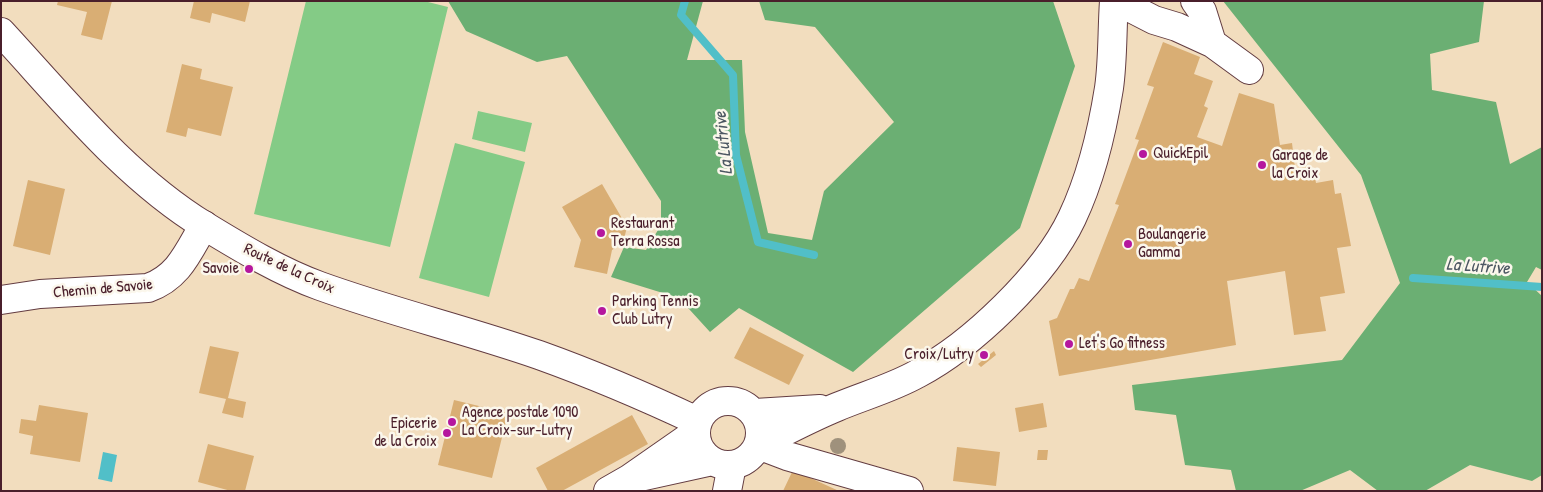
<!DOCTYPE html>
<html>
<head>
<meta charset="utf-8">
<style>
	body { margin:0 }
	#map { position:relative; width:1543px; height:492px; overflow:hidden; background:#f2ddbe; font-family:"Patrick Hand",sans-serif }
	canvas { display:block }
	.frame { position:absolute; inset:0; border:2px solid #4a1f2b; pointer-events:none }
</style>
</head>
<body>
<div id="map">
<canvas width="1543" height="492"></canvas>
<div class="frame"></div>
</div>
<script>
const ctx = document.querySelector('canvas').getContext('2d');
ctx.lineJoin = 'round';
function fill(path, color) {
  ctx.fillStyle = color;
  ctx.fill(path, 'evenodd');
}
function strokePath(path, color, width, dash) {
  ctx.strokeStyle = color;
  ctx.lineWidth = width;
  ctx.lineCap = dash ? 'butt' : 'round';
  ctx.setLineDash(dash || []);
  ctx.stroke(path);
}
function drawText(font, color, halo, rows, align = 'center') {
  ctx.font = font + ' "Patrick Hand",sans-serif';
  ctx.lineWidth = 5;
  ctx.setLineDash([]);
  ctx.textBaseline = 'middle';
  ctx.strokeStyle = halo;
  ctx.fillStyle = color;
  for (const [text, x, y, turn = 0] of rows) {
    ctx.save();
    ctx.translate(x, y);
    ctx.rotate((+turn || 0) * Math.PI / 180);
    ctx.textAlign = isNaN(turn) ? turn : align;
    if (halo) ctx.strokeText(text, 0, 0);
    ctx.fillText(text, 0, 0);
    ctx.restore();
  }
}
fill(new Path2D(`
	M306,1H424L448,7L390,247L254,214Z
	M478,111L532,123L525,152L472,139Z
	M455,143L525,162L489,297L419,278Z`), '#84cb86');
fill(new Path2D(`
	M448,1H703L687,60H742L745,132L768,233L812,240L824,191L894,122L815,27L765,20L759,1H1053L1075,66L1020,228L853,372L739,308L710,332L679,298L611,277L624,247L646,250L661,225V201L567,56L537,62L466,31Z
	M1223,1H1484L1479,42L1430,54L1432,90L1496,102L1510,164L1542,147V270L1536,267L1527,282L1542,296V475L1532,481L1470,465L1425,491H1378L1350,470L1300,491H1236L1231,470L1185,465L1176,415L1135,410L1132,385L1342,360L1400,283L1361,175Z`), '#6baf73');
fill(new Path2D(`
	M103,452L117,455L112,482L98,479Z`), '#51bfc8');
strokePath(new Path2D(`
	M685,1L681,15L733,75L736,155L758,242L814,255
	M1413,278L1542,287`), '#51bfc8', 8);
fill(new Path2D(`
	M58,1H112L102,40L81,35L87,12L57,5Z
	M194,1H250L245,22L212,13L210,23L190,18Z
	M1163,42L1200,57L1194,74L1213,81L1204,106L1208,108L1197,137L1222,146L1239,93L1274,104L1280,145L1292,143L1295,168L1307,167L1314,172L1316,183L1333,180L1335,194L1341,193L1351,246L1337,248L1345,293L1320,297L1326,331L1294,335L1285,271L1227,281L1236,345L1059,376L1049,321L1057,318L1070,289H1074L1079,278L1089,281L1119,205L1115,204L1139,140L1135,139L1154,87L1147,85Z
	M182,64L202,69L200,79L233,87L221,136L188,128L186,137L166,132Z
	M28,180L65,189L50,255L13,246Z
	M602,184L627,227L623,243L612,250L607,274L574,267L581,240L562,207Z
	M750,327L804,355L789,385L734,358Z
	M210,346L239,352L228,398L246,402L243,418L222,413L226,399L199,393Z
	M994,351L996,355L981,367L978,364Z
	M454,400L508,413L492,478L438,465Z
	M1043,403L1047,427L1019,432L1015,408Z
	M39,405L88,413L80,462L30,454L33,436L19,433L21,419L36,421Z
	M632,415L648,444L562,491H548L536,468Z
	M208,444L254,456L245,491H231L198,482Z
	M957,447L1000,452L996,486L953,481Z
	M1038,450H1048L1047,460H1037Z
	M793,470L839,491H783Z`), '#d9ae74');
const minor = new Path2D(`
	M1117,1L1154,20L1177,27L1212,43L1249,70
	M1195,1L1202,11L1212,43
	M1,300L40,294L148,288C179,277 188,252 204,225
	M727,491L732,465`);
const tertiary = new Path2D(`
	M1,32C64,100 125,177 205,226C241,248 281,272 320,286C392,312 467,330 539,355C592,374 646,397 697,421
	M696 433a32 32 0 1 1 64 0a32 32 0 1 1-64 0Z
	M755,413L820,409
	M758,445C784,432 810,418 837,407C863,396 892,388 917,374C972,345 1045,275 1072,218C1091,178 1102,132 1109,88C1113,60 1112,30 1114,1
	M758,445L787,456L909,491
	M635,478L712,461
	M608,491L629,479L695,433`);
strokePath(minor, '#633c41', 30);
strokePath(tertiary, '#633c41', 30);
strokePath(minor, '#fff', 28);
strokePath(tertiary, '#fff', 28);
ctx.fillStyle = '#9f917c';
for (const [x, y] of [
	[838,446]
]) {
  ctx.beginPath();
  ctx.arc(x, y, 8, 0, 2 * Math.PI);
  ctx.fill();
}
for (const [x, y, r, color] of [
	[1143,154,5,"#b5179e"],
	[1262,165,5,"#b5179e"],
	[601,233,5,"#b5179e"],
	[1128,244,5,"#b5179e"],
	[249,269,5,"#b5179e"],
	[602,311,5,"#b5179e"],
	[1069,344,5,"#b5179e"],
	[984,355,5,"#b5179e"],
	[452,422,5,"#b5179e"],
	[447,433,5,"#b5179e"]
]) {
  const dot = new Path2D();
  dot.arc(x, y, r, 0, 2 * Math.PI);
  ctx.fillStyle = color;
  ctx.fill(dot);
  strokePath(dot, '#fbf7ec', 2);
}
drawText('16px', '#4a1f2b', '#fbf7ec', [
	["QuickEpil",1153,154],
	["Garage de",1272,156],
	["la Croix",1272,174],
	["Restaurant",611,224],
	["Terra Rossa",611,242],
	["Boulangerie",1138,235],
	["Gamma",1138,253],
	["Savoie",239,269,"right"],
	["Parking Tennis",612,302],
	["Club Lutry",612,320],
	["Let's Go fitness",1079,344],
	["Croix/Lutry",974,355,"right"],
	["Agence postale 1090",462,413],
	["La Croix-sur-Lutry",462,431],
	["Epicerie",437,424,"right"],
	["de la Croix",437,442,"right"]
], 'left');
drawText('16px', '#4a1f2b', '#fbf7ec', [
	["Route de la Croix",289,269,25],
	["Chemin de Savoie",103,289,-5]
]);
drawText('italic 18px', '#4c5762', '#fbf7ec', [
	["La Lutrive",724,143,-96],
	["La Lutrive",1478,267,4]
]);
</script>
</body>
</html>
